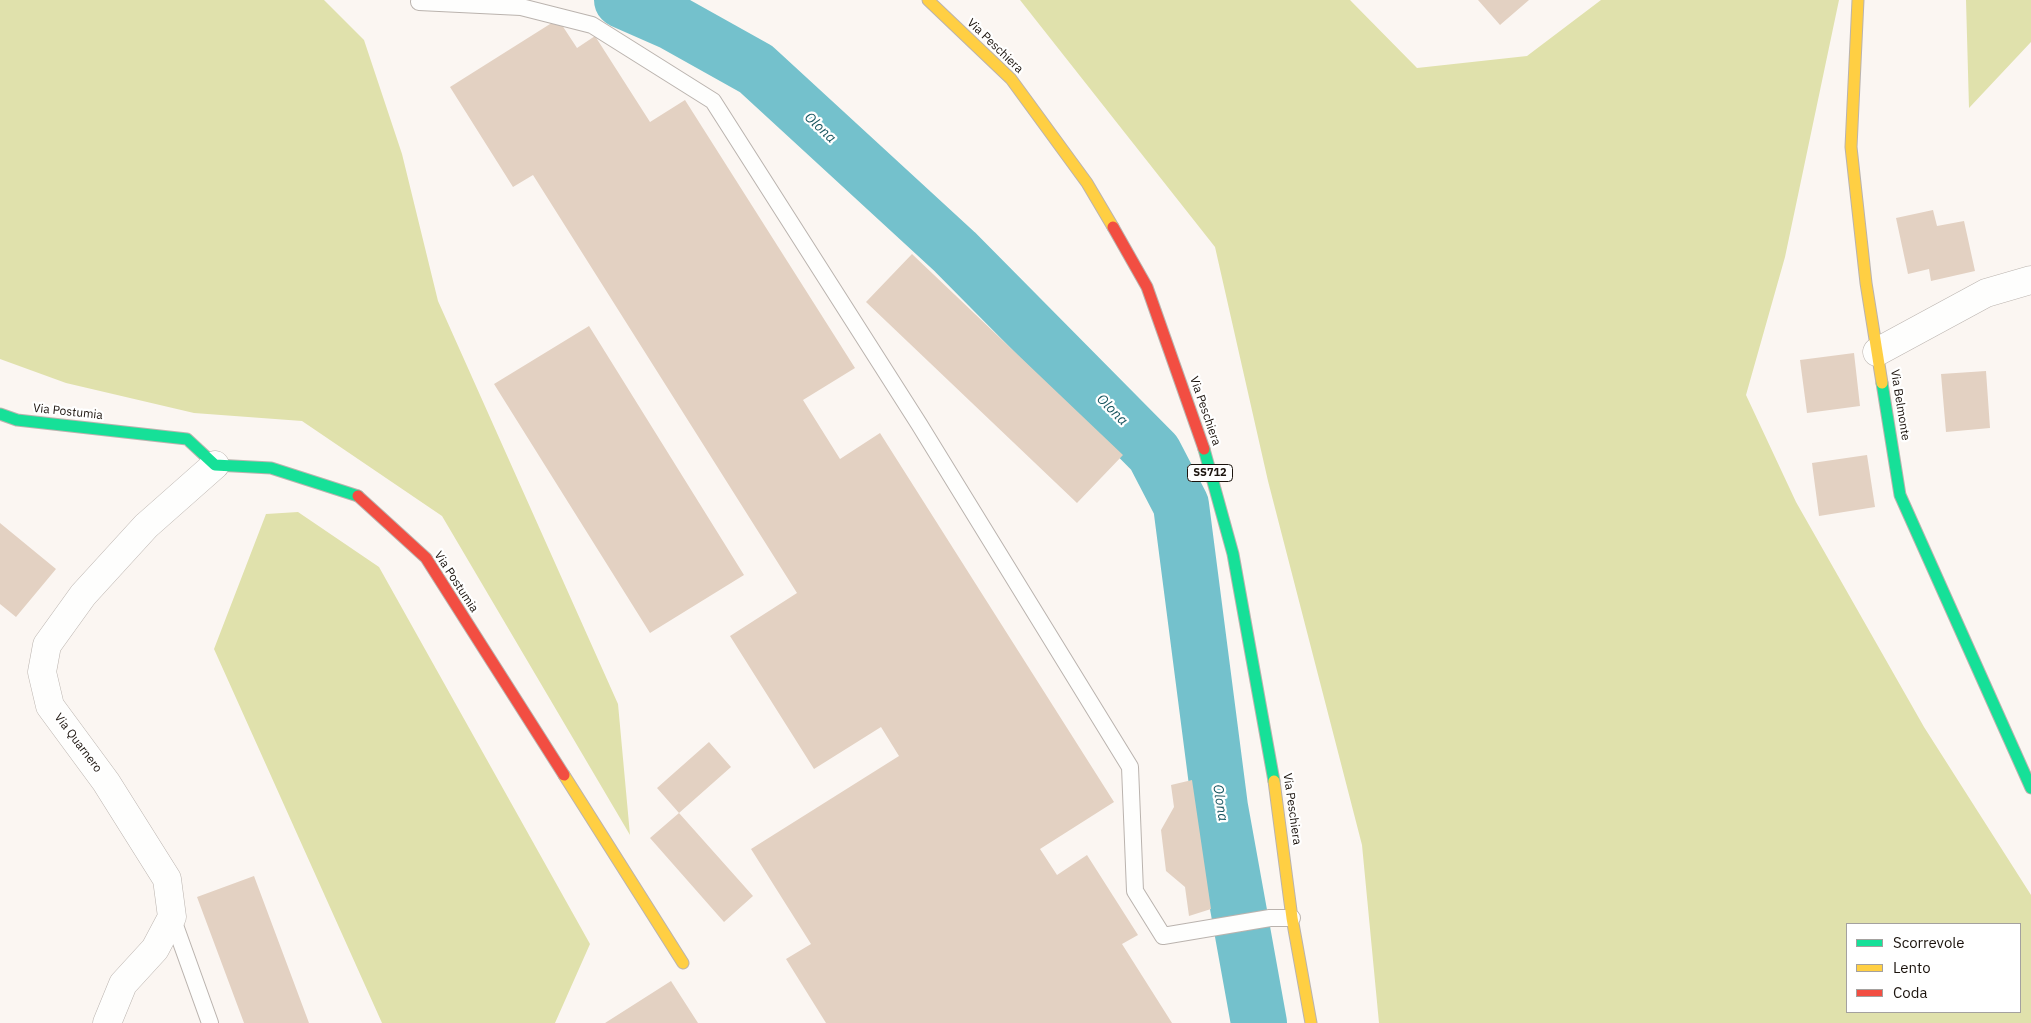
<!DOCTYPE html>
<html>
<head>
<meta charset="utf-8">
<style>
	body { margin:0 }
	#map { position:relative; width:2031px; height:1023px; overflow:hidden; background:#fbf6f2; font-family:"IBM Plex Sans",sans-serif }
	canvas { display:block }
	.legend { position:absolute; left:1846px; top:923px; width:175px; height:90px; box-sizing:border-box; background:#fff; border:1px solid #a4a19f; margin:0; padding:6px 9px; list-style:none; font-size:15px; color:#1c140e }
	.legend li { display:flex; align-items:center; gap:10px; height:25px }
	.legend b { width:25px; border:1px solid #a4a19f }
</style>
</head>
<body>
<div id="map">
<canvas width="2031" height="1023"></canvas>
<ul class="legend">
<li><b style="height:6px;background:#16e098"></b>Scorrevole</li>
<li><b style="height:6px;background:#ffcf43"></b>Lento</li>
<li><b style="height:6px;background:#f24e42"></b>Coda</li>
</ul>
</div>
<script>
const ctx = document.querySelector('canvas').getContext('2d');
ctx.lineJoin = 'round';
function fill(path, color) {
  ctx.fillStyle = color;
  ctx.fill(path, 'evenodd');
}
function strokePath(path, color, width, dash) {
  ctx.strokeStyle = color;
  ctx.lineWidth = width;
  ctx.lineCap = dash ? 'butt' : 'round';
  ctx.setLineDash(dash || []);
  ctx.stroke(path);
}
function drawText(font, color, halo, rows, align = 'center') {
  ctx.font = font + ' "IBM Plex Sans",sans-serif';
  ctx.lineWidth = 4.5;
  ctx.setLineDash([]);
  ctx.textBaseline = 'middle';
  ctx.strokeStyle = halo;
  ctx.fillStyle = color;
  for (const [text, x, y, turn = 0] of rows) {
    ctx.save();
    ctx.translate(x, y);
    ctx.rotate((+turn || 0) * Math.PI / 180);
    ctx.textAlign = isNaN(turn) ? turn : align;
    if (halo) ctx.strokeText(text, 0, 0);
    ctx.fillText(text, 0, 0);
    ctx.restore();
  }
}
fill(new Path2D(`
	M0,0H324L364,40L402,154L438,301L618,704L630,835L442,516L302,421L194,413L66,383L0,359Z
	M1020,0H1350L1417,68L1527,56L1601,0H1839L1785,257L1746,395L1796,502L1924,727L2031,895V1023H1379L1362,845L1268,481L1215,247ZM1847,924H2020V1012H1847Z
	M1966,0H2031V42L1969,108Z
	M298,512L379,567L590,944L555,1023H382L214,649L266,514Z`), '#e0e1ac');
strokePath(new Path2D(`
	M622,0L672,22L756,69L955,252L1154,453L1181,505L1220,807L1259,1023`), '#74c1cc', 56);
fill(new Path2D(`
	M1478,0H1529L1500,25Z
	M558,19L577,48L595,36L650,122L685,100L855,368L803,400L840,459L880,433L1114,802L1040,849L1057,875L1087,855L1138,935L1122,944L1172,1023H826L786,959L811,944L751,849L899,756L881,727L814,769L730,636L797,593L533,175L513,187L450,87Z
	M1933,210L1937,226L1964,221L1975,271L1931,281L1929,269L1908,274L1896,218Z
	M912,254L1123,455L1077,503L866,302Z
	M589,326L744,575L650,633L494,384Z
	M1854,353L1860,406L1807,413L1800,360Z
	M1986,371L1990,428L1946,432L1941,374Z
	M1867,455L1875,507L1819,516L1812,463Z
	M0,523L56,569L16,617L0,604Z
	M709,742L731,767L679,813L657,788Z
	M1192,780L1211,909L1189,916L1185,887L1166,871L1161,830L1174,807L1171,785Z
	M679,813L753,896L724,922L650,838Z
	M254,876L309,1023H244L197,897Z
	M671,981L698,1023H605Z`), '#e3d1c2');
const lane = new Path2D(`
	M419,2L521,7L592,25L713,101L919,424L1130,767L1135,891L1163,936L1270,918H1292
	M172,917L210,1023`);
const street = new Path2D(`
	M1877,352L1986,293L2031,280
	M107,1023L123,984L155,949L172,917L167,879L106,782L50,706L42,672L47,645L83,595L146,526L215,465`);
const fast = new Path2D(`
	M1882,383L1900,495L2031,788
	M0,414L17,420L187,439L215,465L271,468L358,496
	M1204,449L1233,554L1274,781`);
const slow = new Path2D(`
	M928,0L1011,79L1087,183L1113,227
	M1858,0L1851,147L1866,283L1882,383
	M564,775L683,963
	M1274,781L1292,918L1311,1023`);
const jam = new Path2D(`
	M1113,227L1147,287L1204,449
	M358,496L426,558L564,775`);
strokePath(lane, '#bab3ae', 18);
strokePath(street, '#bab3ae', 29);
strokePath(fast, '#bab3ae', 13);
strokePath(slow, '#bab3ae', 13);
strokePath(jam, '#bab3ae', 13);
strokePath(lane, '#fefefd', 16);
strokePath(street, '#fefefd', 28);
strokePath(fast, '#16e098', 11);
strokePath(slow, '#ffcf43', 11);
strokePath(jam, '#f24e42', 11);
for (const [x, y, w] of [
	[1210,473,45]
]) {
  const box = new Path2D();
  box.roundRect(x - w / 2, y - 8.5, w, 17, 4);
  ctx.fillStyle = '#fff';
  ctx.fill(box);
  strokePath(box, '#1c140e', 1);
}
drawText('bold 11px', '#1c140e', null, [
	["SS712",1210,473]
]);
drawText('12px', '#1c140e', '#fff', [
	["Via Peschiera",995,46,44],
	["Via Belmonte",1900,405,81],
	["Via Peschiera",1205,411,71],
	["Via Postumia",68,412,6],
	["Via Postumia",456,582,57],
	["Via Quarnero",78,743,53],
	["Via Peschiera",1292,809,82]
]);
drawText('italic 14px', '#1a5761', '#fff', [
	["Olona",820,128,43],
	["Olona",1112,410,45],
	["Olona",1220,803,81]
]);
</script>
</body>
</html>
